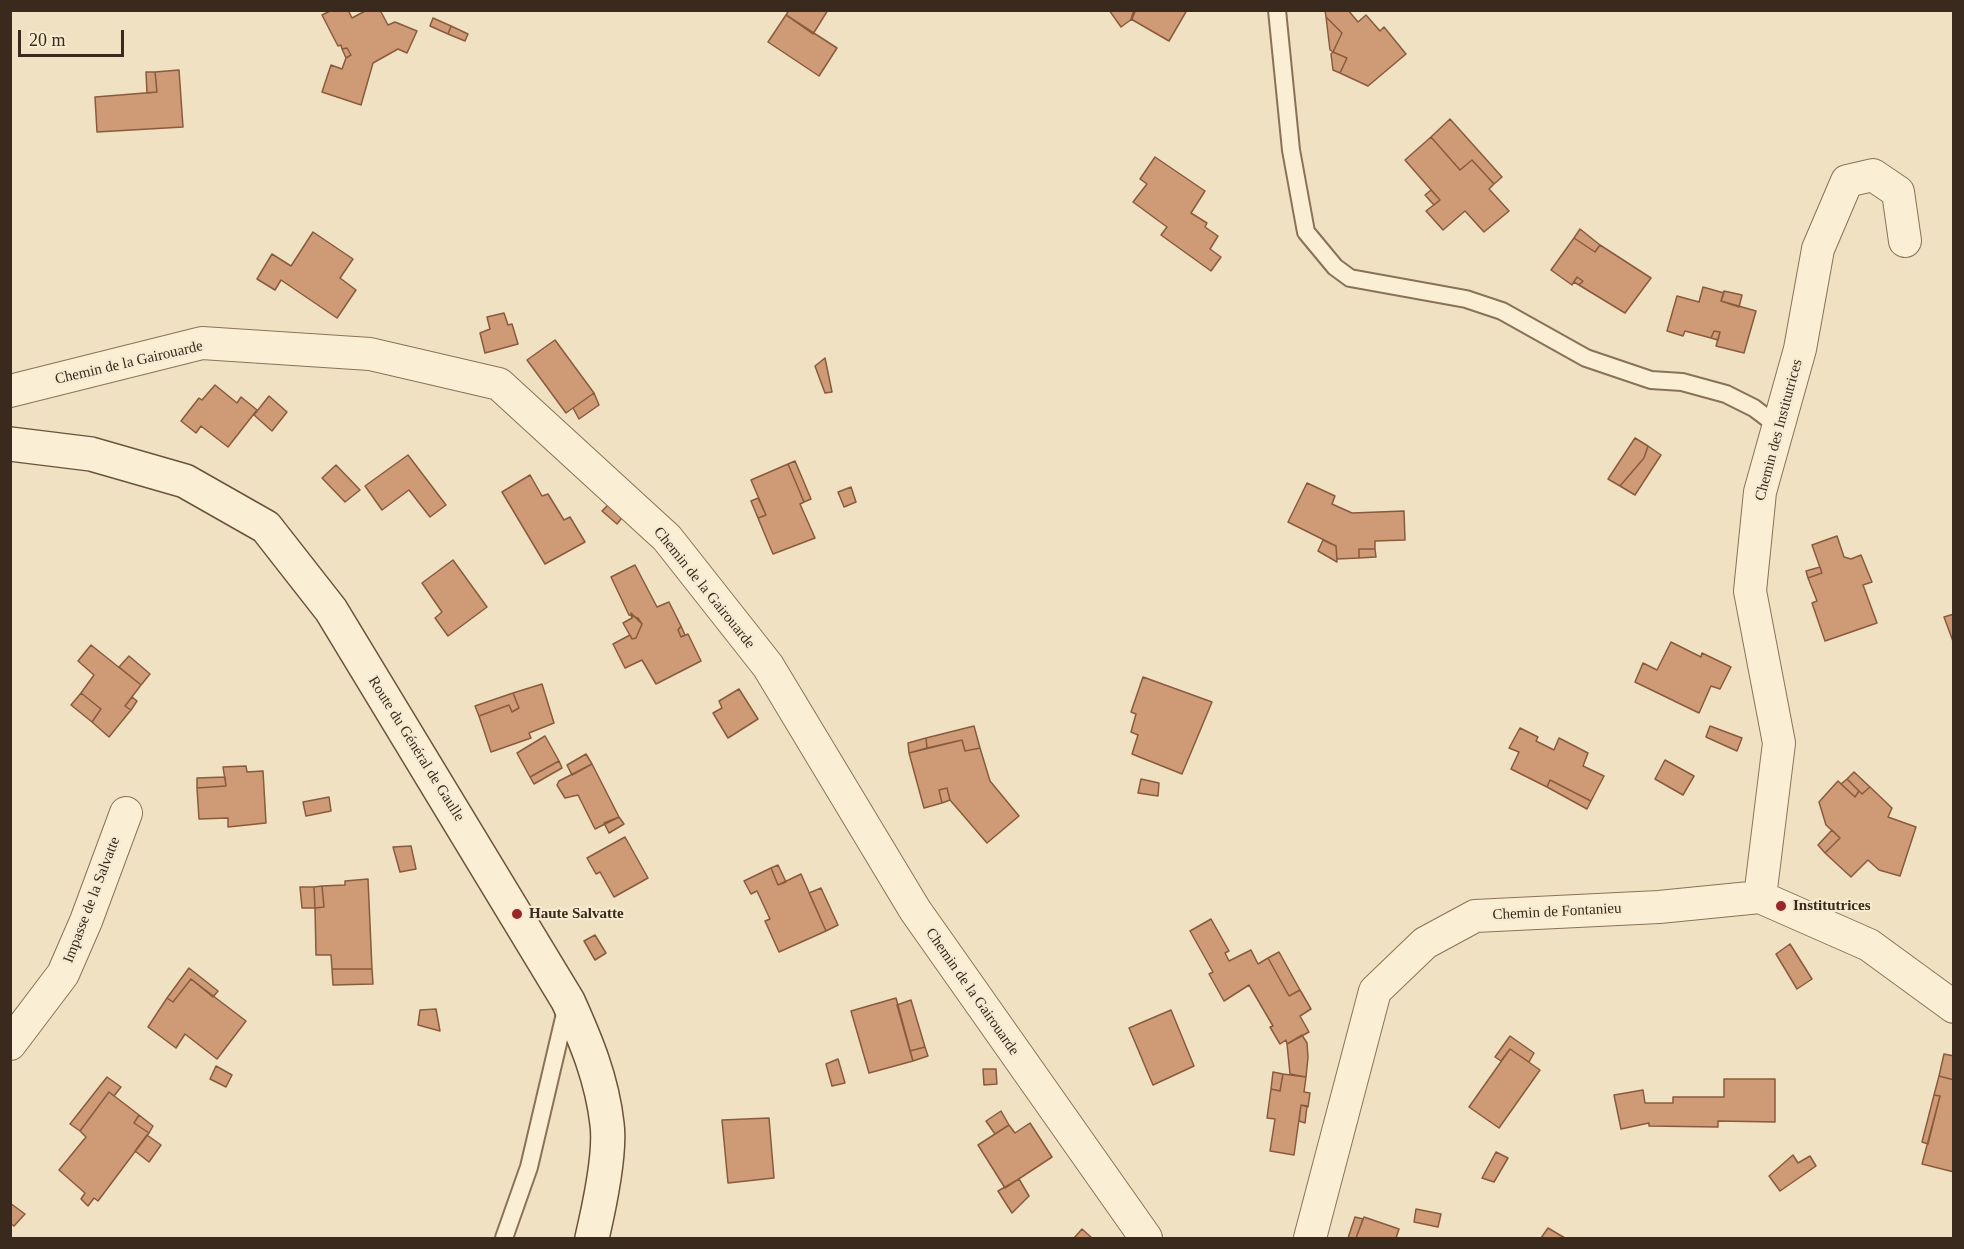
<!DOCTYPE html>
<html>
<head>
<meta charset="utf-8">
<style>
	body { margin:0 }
	#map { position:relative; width:1964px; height:1249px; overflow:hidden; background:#efe1c1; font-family:"Times New Roman",serif }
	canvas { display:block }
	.frame { position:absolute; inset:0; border:12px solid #392a1d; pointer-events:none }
	.scale { position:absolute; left:18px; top:30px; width:106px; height:27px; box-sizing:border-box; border:3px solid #392a1d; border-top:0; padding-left:8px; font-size:18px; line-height:21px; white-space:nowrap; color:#392a1d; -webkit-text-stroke:4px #f6ebd1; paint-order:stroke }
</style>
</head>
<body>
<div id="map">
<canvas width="1964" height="1249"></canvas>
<div class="frame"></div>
<div class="scale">20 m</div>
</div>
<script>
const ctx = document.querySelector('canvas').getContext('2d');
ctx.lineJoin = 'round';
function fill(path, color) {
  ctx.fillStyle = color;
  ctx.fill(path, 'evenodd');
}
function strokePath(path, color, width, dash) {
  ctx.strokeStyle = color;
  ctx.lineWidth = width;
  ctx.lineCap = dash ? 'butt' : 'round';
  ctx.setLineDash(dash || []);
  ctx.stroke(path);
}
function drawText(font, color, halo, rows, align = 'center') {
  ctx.font = font + ' "Times New Roman",serif';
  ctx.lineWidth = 4.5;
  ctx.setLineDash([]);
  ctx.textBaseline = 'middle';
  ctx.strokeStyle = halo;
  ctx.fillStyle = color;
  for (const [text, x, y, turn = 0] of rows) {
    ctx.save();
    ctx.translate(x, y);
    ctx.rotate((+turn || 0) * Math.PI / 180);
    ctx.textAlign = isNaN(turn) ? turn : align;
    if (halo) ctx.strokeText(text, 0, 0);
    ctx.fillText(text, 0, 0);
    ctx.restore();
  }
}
const building = new Path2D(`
	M332,10H348L352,18L367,10H380L388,25L395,22L417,31L407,53L398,49L373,63L361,105L322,92L331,65L342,69L346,58L351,55L347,48L342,49L341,45L338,46L322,15Z
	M789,10H828L813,34L786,15Z
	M1109,10H1134L1135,12L1132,19L1121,27Z
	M1134,10H1187L1169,41L1131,19Z
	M1325,10H1348L1358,22L1366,15L1380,31L1384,27L1406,54L1368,86L1340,73L1347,58L1333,52L1342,33L1326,17Z
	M786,15L837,48L819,76L768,42Z
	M1326,17L1342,33L1333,52L1330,50Z
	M433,18L451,26L448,34L430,26Z
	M451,26L468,34L465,41L448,34Z
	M347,48L351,55L346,58L342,49Z
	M1333,52L1347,58L1340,73L1333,70L1331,54Z
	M179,70L183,127L97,132L95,97L157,92L155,72Z
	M146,72H155L157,92L147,93Z
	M1450,119L1502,177L1494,184L1472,160L1460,170L1431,137Z
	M1431,137L1460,170L1472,160L1494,184L1489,189L1509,211L1484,232L1465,211L1443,230L1426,211L1440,200L1405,160Z
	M1155,157L1205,191L1191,213L1207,223L1205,227L1218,236L1210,249L1221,257L1211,271L1161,235L1167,227L1133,202L1147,184L1140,179Z
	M1431,190L1440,200L1434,205L1425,195Z
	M1580,229L1600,245L1595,252L1574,238Z
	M313,232L353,259L340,278L356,290L337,318L281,280L275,290L257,279L272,254L291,266Z
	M1574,238L1595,252L1600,245L1651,278L1625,313L1579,285L1583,281L1577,277L1572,285L1551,270Z
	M1577,277L1583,281L1579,285L1574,282Z
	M1703,287L1724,293L1721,301L1756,311L1744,353L1716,346L1720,332L1714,331L1711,338L1685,331L1683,336L1667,331L1677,296L1699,302Z
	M1724,291L1742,295L1739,307L1721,301Z
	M504,313L508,325L512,324L518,344L485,353L480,333L490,329L487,317Z
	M1714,331L1720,332L1718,340L1711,338Z
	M555,340L594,393L566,413L527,360Z
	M825,358L832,392L825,393L815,366Z
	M215,385L237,403L241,397L257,410L228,447L201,426L196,433L181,421L199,398L202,400Z
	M594,393L599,405L579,419L573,408Z
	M269,396L287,412L272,431L254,415Z
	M1635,438L1648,446L1644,458L1620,486L1608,479Z
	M1648,446L1661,455L1635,495L1620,486L1644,458Z
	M408,455L446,505L430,517L409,490L382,510L365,486Z
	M795,461L811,499L804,502L788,464Z
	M788,464L804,502L800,504L815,538L773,554L758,518L766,515L751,480Z
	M336,465L360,490L345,502L322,478Z
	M530,475L542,496L548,494L564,520L570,517L585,542L545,564L502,492Z
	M1307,483L1335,496L1332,504L1352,513L1404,511L1405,540L1375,541V549H1359V558L1337,559L1336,546L1288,522Z
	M851,487L856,502L844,507L838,492Z
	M758,498L766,515L758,518L751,501Z
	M612,501L625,514L617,524L602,511Z
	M1837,536L1844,557L1851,559L1861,555L1872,582L1863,585L1877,623L1825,641L1812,603L1817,601L1808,578L1822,573L1812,545Z
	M1323,540L1336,546L1337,562L1318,551Z
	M1359,549H1375L1376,557L1359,558Z
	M453,560L487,607L448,636L435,618L442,612L422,583Z
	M635,565L657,607L669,602L681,626L678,630L681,637L688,634L701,661L656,684L642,660L625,668L613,644L630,635L632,639L636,638L642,624L638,618L629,615L611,577Z
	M1820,567L1822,573L1808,578L1806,571Z
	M631,613L642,624L636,638L632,639L623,623L632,618Z
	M1954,614V644L1944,617Z
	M681,626L685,635L681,637L678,630Z
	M1671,642L1701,657L1702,653L1731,667L1720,689L1711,686L1699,713L1635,682L1643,663L1657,670Z
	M91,645L141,685L125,706L131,710L109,737L92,722L101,709L81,693L94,675L78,661Z
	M129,656L150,674L141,685L119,667Z
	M1143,677L1212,702L1182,774L1132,754L1138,735L1131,732L1136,714L1131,712Z
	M542,684L554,723L529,733L531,738L491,752L479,716L509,705L512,712L519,708L513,693Z
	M739,689L758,719L728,738L713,713L722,708L719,701Z
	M81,693L101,709L92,722L71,705Z
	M513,693L519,708L512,712L509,705L479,716L475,706Z
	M132,697L137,701L131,710L125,706Z
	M974,726L980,748L965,751L962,740L927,748L926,738Z
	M1710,726L1742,738L1737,751L1706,737Z
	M1520,728L1538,737L1536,741L1554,750L1559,738L1588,753L1583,766L1604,776L1591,801L1550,780L1547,787L1511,769L1519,752L1509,748Z
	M545,736L559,761L530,777L517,753Z
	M926,738L927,748L909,753L908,743Z
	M962,740L965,751L980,748L990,781L1019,816L987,843L950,800L947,788L939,790L942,803L924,808L909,753Z
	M586,754L592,764L572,775L567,765Z
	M1665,760L1694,776L1683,795L1655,779Z
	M559,761L562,768L534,784L530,777Z
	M592,764L619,817L595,829L578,795L565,798L557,785L559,781Z
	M246,766L247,772L263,771L266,823L228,827V818L199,819L197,788L226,786L223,767Z
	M1854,772L1870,787L1862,794L1847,779Z
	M225,777L226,786L197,788V778Z
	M1141,779L1159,783L1158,796L1138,793Z
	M1847,779L1859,791L1855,797L1841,784Z
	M1550,780L1591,801L1587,809L1547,787Z
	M1838,781L1855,797L1859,791L1862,794L1870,787L1892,808L1888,817L1916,827L1900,876L1879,870L1868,860L1851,877L1825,853L1840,838L1826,825L1819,802Z
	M947,788L950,800L942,803L939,790Z
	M329,797L331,811L306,816L303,802Z
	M619,817L624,824L609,833L604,823Z
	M1832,830L1840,838L1825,853L1818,845Z
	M625,837L648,878L614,897L600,872L596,874L587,858Z
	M411,846L416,869L400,872L393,847Z
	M778,865L786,882L778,885L771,868Z
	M771,868L778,885L801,874L826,931L779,952L765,921L770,919L757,891L751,894L744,881Z
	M368,879L372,969H332L331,955H316L315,908L324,907L322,886L345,885V881Z
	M322,886L324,907L315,908L314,887Z
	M300,887H314L315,908H302Z
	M821,888L838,925L826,931L809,893Z
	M1211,919L1229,951L1225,953L1229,961L1251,950L1258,964L1268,958L1289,996L1300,990L1311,1009L1300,1016L1309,1032L1287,1044L1286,1040L1280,1044L1270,1027L1273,1026L1249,985L1224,1001L1209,974L1213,972L1190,931Z
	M595,935L606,953L595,960L584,941Z
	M1790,944L1812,979L1797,989L1776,954Z
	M1279,952L1300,990L1289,996L1268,958Z
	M189,968L218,991L213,997L191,979L173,1002L167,998Z
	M332,969H372L373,984L333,985Z
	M191,979L246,1021L217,1059L185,1034L176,1048L148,1027L167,998L173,1002Z
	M896,998L913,1061L869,1073L851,1011Z
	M911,1000L925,1047L910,1051L897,1005Z
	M436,1009L440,1031L418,1025L420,1010Z
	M1171,1010L1194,1066L1153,1085L1129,1028Z
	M1302,1035L1307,1043L1308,1057L1306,1077L1290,1074L1287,1044Z
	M1510,1036L1534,1053L1529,1062L1510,1049L1501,1061L1495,1057Z
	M925,1047L928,1056L913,1061L910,1051Z
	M1510,1049L1540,1070L1499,1128L1469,1107Z
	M1944,1054L1954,1056V1080L1939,1076Z
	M838,1059L845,1083L832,1086L826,1064Z
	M216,1066L232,1075L226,1087L210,1079Z
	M983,1069H996L997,1084L984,1085Z
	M1273,1072L1283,1074L1280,1091L1271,1089Z
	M1283,1074L1306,1077L1304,1092L1310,1093L1308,1107L1301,1105L1294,1155L1270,1151L1275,1119L1267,1118L1271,1089L1280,1091Z
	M1939,1076L1954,1080V1172L1922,1164L1940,1096L1934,1095Z
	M107,1077L121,1087L114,1096L109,1092L80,1131L70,1124Z
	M1724,1079H1775V1122L1718,1121V1127L1649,1126V1123L1621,1129L1614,1095L1643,1090L1645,1103H1673V1097H1724Z
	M109,1092L139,1115L134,1123L149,1133L98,1201L94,1198L88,1206L81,1199L85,1193L59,1170L86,1137L80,1131Z
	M1934,1095L1940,1096L1928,1144L1922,1142Z
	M1301,1105L1307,1106L1305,1123L1299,1121Z
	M1001,1111L1009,1125L995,1134L986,1121Z
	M139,1115L153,1126L149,1133L134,1123Z
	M769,1118L774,1178L728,1183L722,1120Z
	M1030,1123L1052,1157L1005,1188L978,1145L1009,1125L1015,1133Z
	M147,1135L161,1145L149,1162L135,1151Z
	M1496,1152L1508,1158L1494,1182L1482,1178Z
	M1793,1155L1798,1163L1810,1156L1816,1166L1780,1191L1769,1176Z
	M1019,1179L1029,1196L1012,1213L998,1191Z
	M10,1203L25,1214L14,1226L10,1223Z
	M1416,1209L1441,1214L1438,1227L1414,1222Z
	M1355,1217L1363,1219L1356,1238H1348Z
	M1364,1217L1399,1229L1396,1238H1356Z
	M1548,1228L1565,1238H1541Z
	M1082,1229L1092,1238H1074Z`);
fill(building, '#cf9a76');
strokePath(building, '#895b3d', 1.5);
const lane = new Path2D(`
	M1277,10L1291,150L1306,232L1335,267L1350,278L1466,299L1502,311L1586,358L1651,380L1682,382L1726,394L1754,408L1779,427
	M504,1238L529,1167L567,1005`);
const street = new Path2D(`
	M10,391L202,343L370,354L499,384L667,538L768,666L915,910L1146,1238
	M1760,897L1779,743L1750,591L1760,492L1800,349L1818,249L1847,181L1873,175L1898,192L1905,241
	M10,1044L63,974L86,921L126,813
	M1310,1238L1375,991L1425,943L1475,916L1659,907L1760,897L1869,945L1954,1007`);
const secondary = new Path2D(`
	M10,444L91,454L185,481L266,527L331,610L568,1001C586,1041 602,1079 607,1124C611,1154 599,1208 592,1238`);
strokePath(lane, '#897258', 20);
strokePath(street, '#897258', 34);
strokePath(secondary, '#6b533b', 36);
strokePath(lane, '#faefd5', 16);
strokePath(street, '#faefd5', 32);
strokePath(secondary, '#faefd5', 33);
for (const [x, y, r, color] of [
	[1781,906,6,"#9a2628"],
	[517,914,6,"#9a2628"]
]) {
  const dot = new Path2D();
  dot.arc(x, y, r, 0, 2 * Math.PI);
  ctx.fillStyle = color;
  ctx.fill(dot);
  strokePath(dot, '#f6ebd1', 2);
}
drawText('15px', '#392a1d', '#f6ebd1', [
	["Chemin de la Gairouarde",129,363,-13],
	["Chemin des Institutrices",1779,430,-75],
	["Chemin de la Gairouarde",704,588,51],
	["Route du Général de Gaulle",416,749,58],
	["Impasse de la Salvatte",92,900,-69],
	["Chemin de Fontanieu",1557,912,-3],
	["Chemin de la Gairouarde",972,992,55]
]);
drawText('bold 15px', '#392a1d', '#f6ebd1', [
	["Institutrices",1793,906],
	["Haute Salvatte",529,914]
], 'left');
</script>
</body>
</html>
